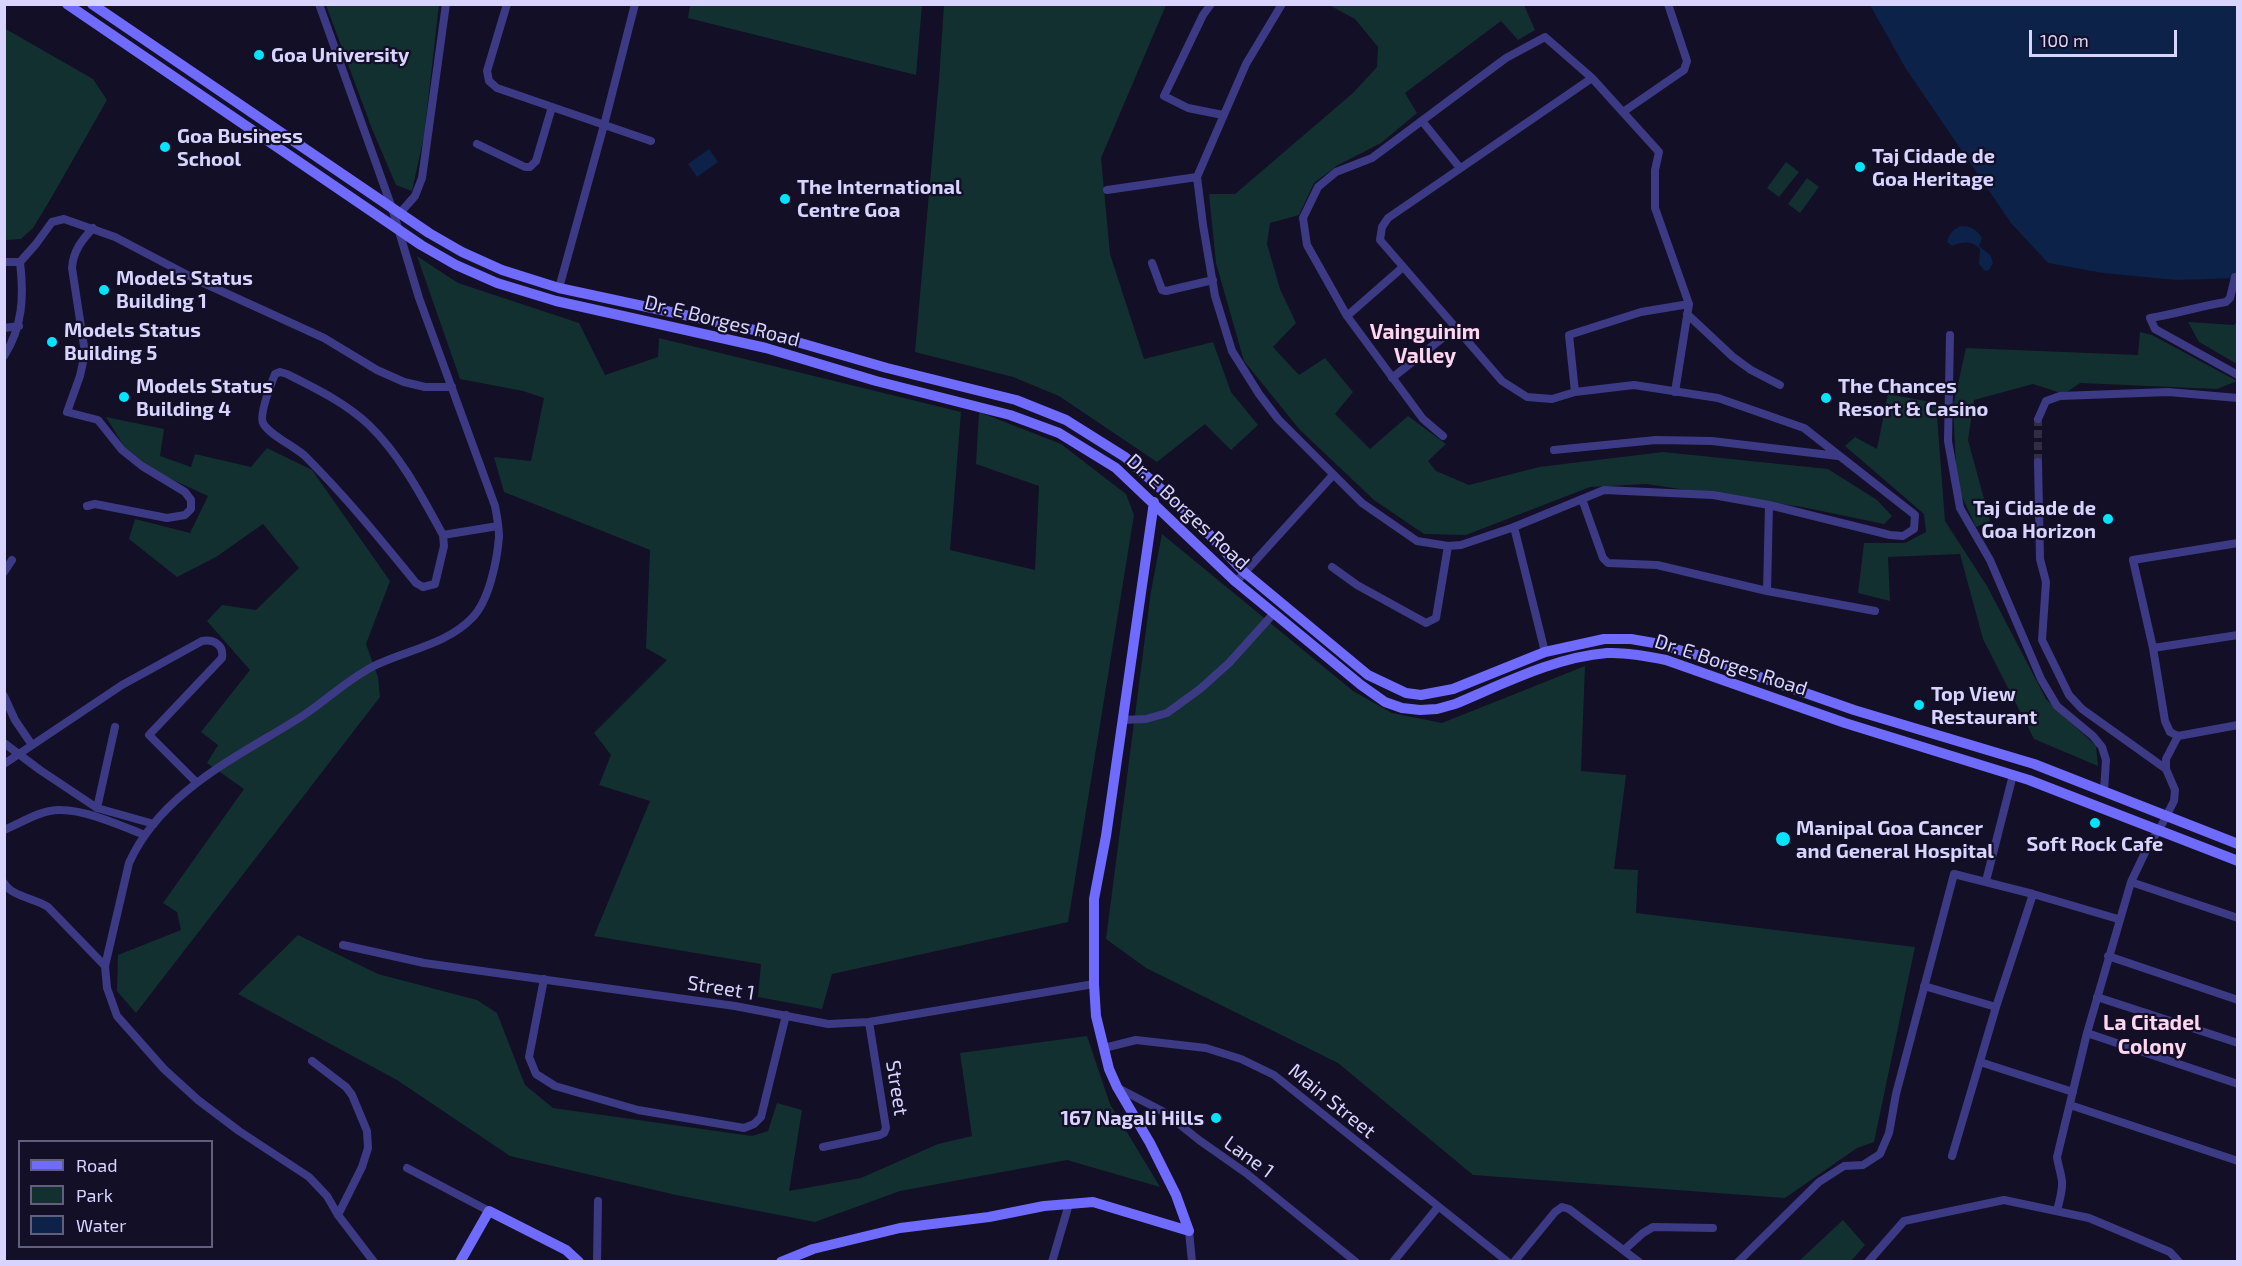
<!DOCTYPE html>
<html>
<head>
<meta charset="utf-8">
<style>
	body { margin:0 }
	#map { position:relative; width:2242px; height:1266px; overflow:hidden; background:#130f26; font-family:"Exo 2",sans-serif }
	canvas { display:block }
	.frame { position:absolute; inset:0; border:6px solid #d9d4ff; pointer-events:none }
	.legend { position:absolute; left:18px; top:1140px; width:195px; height:108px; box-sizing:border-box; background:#130f26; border:2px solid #625e7d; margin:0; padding:8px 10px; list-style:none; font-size:18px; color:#d9d4ff }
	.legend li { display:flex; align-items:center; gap:12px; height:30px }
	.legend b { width:30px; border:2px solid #625e7d }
	.scale { position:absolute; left:2029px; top:30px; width:148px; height:27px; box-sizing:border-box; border:3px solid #d9d4ff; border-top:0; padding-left:8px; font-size:18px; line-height:21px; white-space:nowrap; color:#d9d4ff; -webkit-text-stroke:4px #130f26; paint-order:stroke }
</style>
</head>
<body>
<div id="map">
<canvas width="2242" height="1266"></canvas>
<div class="frame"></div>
<ul class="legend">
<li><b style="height:8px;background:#6f6bff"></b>Road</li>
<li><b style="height:16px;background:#12302f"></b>Park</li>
<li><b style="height:16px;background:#0c2248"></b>Water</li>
</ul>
<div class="scale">100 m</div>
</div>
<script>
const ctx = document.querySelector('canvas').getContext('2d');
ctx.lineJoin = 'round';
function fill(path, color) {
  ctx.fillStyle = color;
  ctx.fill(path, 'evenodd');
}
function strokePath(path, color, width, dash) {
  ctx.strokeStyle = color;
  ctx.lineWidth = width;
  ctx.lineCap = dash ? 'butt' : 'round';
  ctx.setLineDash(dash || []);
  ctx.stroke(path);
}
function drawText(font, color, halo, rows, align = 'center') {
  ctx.font = font + ' "Exo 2",sans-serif';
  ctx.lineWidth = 4.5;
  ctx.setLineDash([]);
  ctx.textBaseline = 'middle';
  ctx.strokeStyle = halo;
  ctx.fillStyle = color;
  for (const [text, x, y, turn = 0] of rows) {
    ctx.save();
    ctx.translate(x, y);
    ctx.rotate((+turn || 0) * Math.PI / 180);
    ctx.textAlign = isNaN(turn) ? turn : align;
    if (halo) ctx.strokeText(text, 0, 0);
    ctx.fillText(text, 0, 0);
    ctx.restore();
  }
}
fill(new Path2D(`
	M326,5H439L424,136L412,191L396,185L372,129Z
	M690,5H922L916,75L688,18Z
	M944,5H1166L1101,158L1110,254L1144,359L1213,342L1231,392L1258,425L1231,450L1205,424L1157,462L1059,396L1013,377L915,352L939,80Z
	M1329,5H1524L1535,30L1518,40L1501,21L1405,93L1417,113L1381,143L1338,165L1314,183L1299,215L1270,223L1267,244L1280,289L1296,323L1273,347L1299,375L1325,358L1353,392L1335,414L1370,449L1408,416L1446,444L1428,461L1436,471L1469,485L1539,467L1663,452L1828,469L1877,500L1892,516L1884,524L1802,507L1646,484L1590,487L1466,535L1424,534L1374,500L1300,430L1244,361L1216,263L1209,194H1235L1353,93L1377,67L1378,47L1355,19Z
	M4,28L93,79L107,100L50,200L33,228L21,239L5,240Z
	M1786,162L1799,172L1779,197L1767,188Z
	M1807,178L1819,187L1800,213L1788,204Z
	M417,256L458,283L579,323L605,375L658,357L659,338L961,412L950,550L1035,570L1039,486L976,464L979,412L1061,444L1126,494L1134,515L1068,922L832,974L822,1009L758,997L761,964L594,936L650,801L599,785L611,755L594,733L667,660L646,648L650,550L504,492L494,457L531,461L544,398L523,391L460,379Z
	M2188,322L2234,325L2237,322V364L2199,342Z
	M2140,332L2152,335L2237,381L2217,389L2080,383L2064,394L2033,384L1974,400L1968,440L1990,521L1976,527L1957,486L1953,406L1966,348L2138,355Z
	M1888,394L1936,403L1945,521L1987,586L2046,699L2096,746L2098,766L2034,739L1983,639L1960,554L1888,557L1890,601L1858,593L1864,543H1905L1926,532L1924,514L1845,446L1855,437L1877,449Z
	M106,417L164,429L160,456L191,467L195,454L251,467L267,448L312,470L390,581L366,644L378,677L380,697L136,1013L117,991L118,955L181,930L177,912L163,903L244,789L207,763L218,745L201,732L250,670L207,621L222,605L256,610L299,568L263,524L216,557L177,577L129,539L135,519L190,533L208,496L160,474L125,448Z
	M1162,534L1353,691L1392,713L1442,723L1585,666L1581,771L1626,775L1614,869L1638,870L1636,913L1915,947L1874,1142L1857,1148L1785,1198L1473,1175L1338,1063L1146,968L1106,939L1151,591Z
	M298,935L378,974L477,1000L497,1013L525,1085L553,1108L752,1136L768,1131L777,1103L802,1110L789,1191L861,1178L938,1144L972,1136L960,1053L1087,1036L1110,1104L1160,1187L1067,1160L900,1191L815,1222L676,1195L510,1156L397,1080L238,994Z
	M1843,1220L1865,1245L1851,1261H1799Z`), '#12302f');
fill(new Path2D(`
	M1870,5H2237V278L2176,280L2103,273L2048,263L2011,223L1906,69Z
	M709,149L718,162L697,177L688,164Z
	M1961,226C1971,226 1976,229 1982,238L1979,246L1991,256L1993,263L1989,270L1985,271L1979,264L1980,249C1971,240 1962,242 1952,246L1947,242C1949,234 1953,229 1961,226Z`), '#0c2248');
strokePath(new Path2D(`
	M2038,462V419`), '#312d47', 8, [8, 4]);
strokePath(new Path2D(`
	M319,4L392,208L419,298L495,506C497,516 499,527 499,537C497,561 489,601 472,618C446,645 406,650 374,666C348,679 328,699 304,715C240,756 162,790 129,863L105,966L107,988L117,1016L164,1069L198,1100L239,1131L309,1177L327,1196L338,1215L374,1262
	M507,4L487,71L489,81L497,88L651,141
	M1211,4L1203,15L1164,96L1188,108L1223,115
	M1282,4L1246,64L1197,177L1203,225L1215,296L1232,351L1259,394L1278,419L1362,503L1417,541L1448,546L1461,545L1514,527L1604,490L1713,495L1769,505L1890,535L1903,536L1914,529L1915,515L1804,428L1718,398L1634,385L1575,392L1552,399L1527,397L1502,381L1380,240L1382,227L1388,218L1592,78
	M1623,112L1684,70L1687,61L1668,4
	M1422,121L1460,168
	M477,144L525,167H530L536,161L552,107
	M1107,190L1197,177
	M400,213L415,196L422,178L446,4
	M4,262H20
	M1152,263L1162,290L1166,291L1213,280
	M2235,277L2230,298L2226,302C2200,306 2176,314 2150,318L2155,329L2238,375
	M559,288L604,125L635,4
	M1687,314L1733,357L1751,370L1780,385
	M1347,316L1403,267
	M4,328L19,326
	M1950,335L1948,441L1960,508L1990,560L2041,679L2057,706L2093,736L2102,747L2106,760L2104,791
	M4,356C23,327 24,295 20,262L36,244L52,222L64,219L115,237L197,280L324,338L377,370L404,382L425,387H452
	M1392,378L1455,328
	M1575,392L1569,335L1641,312L1689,304
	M2038,419L2046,401L2060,396L2168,392L2238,398
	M1443,436L1423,419L1347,316L1307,245L1303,218L1318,187L1336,172L1372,158L1506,58L1545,37L1592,78L1659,152L1655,170V208L1689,304L1675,392
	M1554,450L1656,440L1712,441L1838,456
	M2038,462L2040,559L2046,582L2042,640L2069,695L2082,709L2166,769
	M1582,499L1603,558L1608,563L1657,565L1767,591L1875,611
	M87,506L95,504L167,518L185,515L191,509V500L185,492L142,466L122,450L98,420L67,412L80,376L85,353L72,268C73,251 82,240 93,228
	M1514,527L1545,652
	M443,535C422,497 401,456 369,425C346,403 315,388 287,374L280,372L275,374C271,384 259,414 263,423C269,435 296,447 306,457C346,497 381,540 416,583L423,587L435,584L444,546L443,535L498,526
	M1332,567L1357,585L1426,623L1436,618L1448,546
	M4,572L12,560
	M1236,582L1333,475
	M1767,591L1769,505
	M2153,648L2238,635
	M4,696L15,720L32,745
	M1122,720L1146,719L1167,713L1200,689L1229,663L1274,613
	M2238,725L2178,736L2166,759V769L2175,790L2174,801L2159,830L2150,842L2131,882L2087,1033L2238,1084
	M2178,736L2170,732L2165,721L2153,648L2133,560L2238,543
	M4,743L40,770L97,808L154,824
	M4,764L122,685L202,641C214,639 224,645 222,658L149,735L196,782
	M97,808L115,727
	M4,830C21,823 42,809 61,810C87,810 121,826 145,835
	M1986,881L2013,775
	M2131,882L2238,918
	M4,883C12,897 35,898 48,907L105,966
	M343,945L424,963L735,1006L828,1024L869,1022L1094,984
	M2108,956L2238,1000
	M544,979L529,1057L536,1074L555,1086L638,1110L744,1128L754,1124L761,1117L786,1015
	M1924,986L1996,1007
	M2097,997L2238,1043
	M1104,1048L1136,1040L1206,1048L1241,1059L1274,1075L1508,1262
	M312,1061L346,1087L352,1095L367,1131L368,1148L362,1167L338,1215
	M1980,1062L2073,1092
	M1118,1088L1164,1112L1199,1140L1246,1173L1356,1262
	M2070,1105L2238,1161
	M823,1147L880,1135L884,1133L886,1128L869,1022
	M1952,1156L1996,1007L2033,894
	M407,1168L489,1211
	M2057,1211C2059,1201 2063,1191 2062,1181C2061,1173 2058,1165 2057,1157L2087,1033
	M1189,1231L1192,1262
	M1624,1250L1643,1233L1653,1227L1713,1228
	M597,1262L598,1201
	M1052,1262L1069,1204
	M1393,1262L1438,1207
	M1514,1262L1555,1212L1562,1207L1569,1209L1639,1262
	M1738,1262L1819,1182L1844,1166L1863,1165L1880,1154L1889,1133L1896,1094L1954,874L2033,894L2118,919
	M1868,1262L1904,1221L2004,1200L2089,1218L2170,1252L2179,1262`), '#3d3a85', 8);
strokePath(new Path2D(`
	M67,4L421,245L456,265L497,283L556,301L766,348L876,381L1010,415L1059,433L1116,468L1236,582L1361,685L1385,702L1402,708L1420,710L1437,709L1455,704C1503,684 1555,657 1607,653C1627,652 1647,656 1666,660L1845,723L2029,780L2238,861
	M92,4L429,233L462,252L502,270L559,288L759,331L887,368L1016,400L1066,420L1125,457L1196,520L1244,572L1368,675L1406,693L1421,695L1453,689L1545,652L1604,639H1631L1654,643L1697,655L1854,710L2034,764L2238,844
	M1154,502L1106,836L1094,899V984L1096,1016L1109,1069L1117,1087L1150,1143L1176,1195L1189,1231
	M460,1262L489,1211L566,1250L579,1262
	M781,1262L813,1249L900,1228L989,1217L1044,1206L1069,1204L1093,1202L1189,1231`), '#6f6bff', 10);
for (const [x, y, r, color] of [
	[259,55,6,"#00e5ff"],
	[165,147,6,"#00e5ff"],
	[1860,167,6,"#00e5ff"],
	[785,199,6,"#00e5ff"],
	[104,290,6,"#00e5ff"],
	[52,342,6,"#00e5ff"],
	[124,397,6,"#00e5ff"],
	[1826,398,6,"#00e5ff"],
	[2108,519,6,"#00e5ff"],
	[1919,705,6,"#00e5ff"],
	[2095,823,6,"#00e5ff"],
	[1783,839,8,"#00e5ff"],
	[1216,1118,6,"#00e5ff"]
]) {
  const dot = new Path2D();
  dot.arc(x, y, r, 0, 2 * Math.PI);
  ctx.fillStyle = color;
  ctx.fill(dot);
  strokePath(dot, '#130f26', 2);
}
drawText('bold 20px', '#d9d4ff', '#130f26', [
	["Goa University",271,55],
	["Goa Business",177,136],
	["School",177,159],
	["Taj Cidade de",1872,156],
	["Goa Heritage",1872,179],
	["The International",797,187],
	["Centre Goa",797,210],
	["Models Status",116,278],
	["Building 1",116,301],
	["Models Status",64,330],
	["Building 5",64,353],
	["Models Status",136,386],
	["Building 4",136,409],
	["The Chances",1838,386],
	["Resort & Casino",1838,409],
	["Taj Cidade de",2096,508,"right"],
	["Goa Horizon",2096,531,"right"],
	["Top View",1931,694],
	["Restaurant",1931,717],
	["Manipal Goa Cancer",1796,828],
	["and General Hospital",1796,851],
	["Soft Rock Cafe",2095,844,"center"],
	["167 Nagali Hills",1204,1118,"right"]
], 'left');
drawText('20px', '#d9d4ff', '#130f26', [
	["Dr. E Borges Road",722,321,14],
	["Dr. E Borges Road",1188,512,43],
	["Dr. E Borges Road",1731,665,18],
	["Street 1",721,988,9],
	["Street",897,1088,81],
	["Main Street",1332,1101,39],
	["Lane 1",1249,1157,36]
]);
drawText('bold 21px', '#ffd6f0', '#130f26', [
	["Vainguinim",1425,332],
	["Valley",1425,356],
	["La Citadel",2152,1023],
	["Colony",2152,1047]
]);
</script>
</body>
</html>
